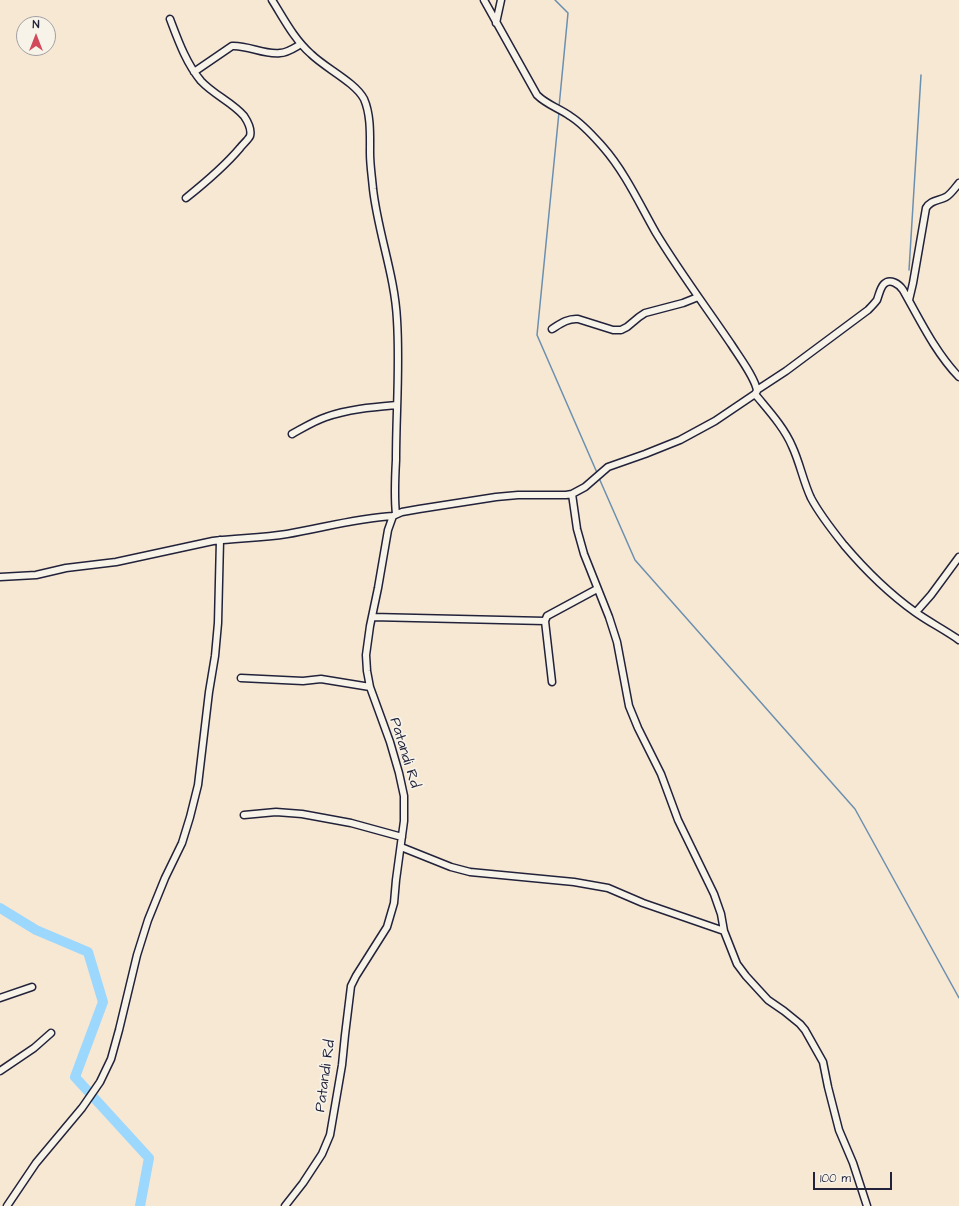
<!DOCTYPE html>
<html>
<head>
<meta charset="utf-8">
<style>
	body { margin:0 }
	#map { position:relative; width:959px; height:1206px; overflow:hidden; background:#f7e8d4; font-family:"Architects Daughter",sans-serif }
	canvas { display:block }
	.north { position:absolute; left:16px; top:16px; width:40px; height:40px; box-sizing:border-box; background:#f7f3e8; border:1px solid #a29fa3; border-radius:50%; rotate:0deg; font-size:11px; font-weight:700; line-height:16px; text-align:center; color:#22223b }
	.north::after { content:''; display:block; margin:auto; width:14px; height:18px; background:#d1495b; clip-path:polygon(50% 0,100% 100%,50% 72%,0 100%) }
	.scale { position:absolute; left:813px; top:1172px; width:79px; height:18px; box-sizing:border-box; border:2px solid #22223b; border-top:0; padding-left:5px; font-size:12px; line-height:14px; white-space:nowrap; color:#22223b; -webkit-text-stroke:3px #f7f3e8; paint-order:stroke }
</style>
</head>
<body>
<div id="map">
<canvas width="959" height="1206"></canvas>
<div class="north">N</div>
<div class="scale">100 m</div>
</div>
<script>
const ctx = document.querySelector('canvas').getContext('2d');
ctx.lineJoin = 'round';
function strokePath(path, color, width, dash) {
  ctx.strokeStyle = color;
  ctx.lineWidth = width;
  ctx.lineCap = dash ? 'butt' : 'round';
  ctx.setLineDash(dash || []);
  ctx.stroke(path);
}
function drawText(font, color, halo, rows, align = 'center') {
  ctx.font = font + ' "Architects Daughter",sans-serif';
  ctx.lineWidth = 3.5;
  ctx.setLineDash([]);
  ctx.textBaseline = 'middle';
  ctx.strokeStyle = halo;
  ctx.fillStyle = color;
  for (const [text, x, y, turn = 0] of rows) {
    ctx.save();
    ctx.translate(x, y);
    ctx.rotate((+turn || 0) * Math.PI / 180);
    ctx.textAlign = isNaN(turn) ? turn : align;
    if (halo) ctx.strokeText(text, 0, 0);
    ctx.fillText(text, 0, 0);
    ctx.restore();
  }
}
strokePath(new Path2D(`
	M555,0L568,13L559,107
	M559,112L537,335L598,475
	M909,270L921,75
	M599,478L635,560L855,809L959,998`), '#6b8faf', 1.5);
strokePath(new Path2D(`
	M0,908L36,930L88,952L103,1002L75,1077L149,1158L140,1206`), '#9cd7fd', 10);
const minor = new Path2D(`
	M272,0C284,19 294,39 311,54C325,68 355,82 364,99C371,115 370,135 370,153C370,165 372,177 373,189C378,233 395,276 397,320C400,367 396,413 396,460C395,478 394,496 396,514
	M170,19C178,40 186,63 201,81C214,95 232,102 244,116C248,122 252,129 250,136C248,140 243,144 240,148C224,167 206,182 186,198
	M496,23L501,0
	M194,72L232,46C248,45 264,55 280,53C287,53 294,48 301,44
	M909,300L913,283L926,208C931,200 938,201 946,197C951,194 955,188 959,183
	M552,329C560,324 568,318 578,319L613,330H621L627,327L639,317L645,313L683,303L698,297
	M757,390L786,371L868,310C871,307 874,304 877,300C879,295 880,288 884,284C890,278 899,284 903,290C920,320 935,352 959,377
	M755,394C768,410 784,427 792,446C800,463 803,481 811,498C820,515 832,530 844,545C866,571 887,592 915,612C929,622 945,630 959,640
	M292,434C303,428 314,421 326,417C348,409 374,407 397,405
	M572,494L577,529L584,554L609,617L617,642L629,706L638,728L661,774L678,820L714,894L721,914L724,931L737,964L746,976L768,1000L784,1011L800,1024L805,1030L823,1062L828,1087L839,1130L853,1163L867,1206
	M0,577L36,575L66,568L116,562L213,541C238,538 262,538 287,534C322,528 357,518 393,516
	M916,612L931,595L959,557
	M372,617L545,621
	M241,678L303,681L321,679L370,687
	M552,682L545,621L547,616L597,589
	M244,815L276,812L302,814L351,823L402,837
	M401,847L451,867L470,872L574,882L608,888L643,903L724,931
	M0,998L32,987
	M0,1071L34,1048L51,1033
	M7,1206L36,1163L82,1108L100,1082L111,1059L119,1030L137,955L148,920L165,878L182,843L190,817L198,785L209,692L215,656L218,623L220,540
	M285,1206L303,1183L322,1154L330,1135L342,1065L345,1035L351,986L356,976L387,927L394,903L396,880L404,821V796L399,773L390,742L370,687L367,671L366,655L370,626L378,588L388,530L393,516L402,512L419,509L496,497L518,495H566L572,494L585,487L608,467L645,454L680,440L715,421L755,394L757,391C756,379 738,355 731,344C706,307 679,271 656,233C640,205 625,172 603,147C594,137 583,124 570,116C559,108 547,105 537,95L484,0`);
strokePath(minor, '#22223b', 9);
strokePath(minor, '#f7f3e8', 6);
drawText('15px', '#22223b', '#f7f3e8', [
	["Patandi Rd",404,753,73],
	["Patandi Rd",326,1076,-82]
]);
</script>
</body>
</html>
